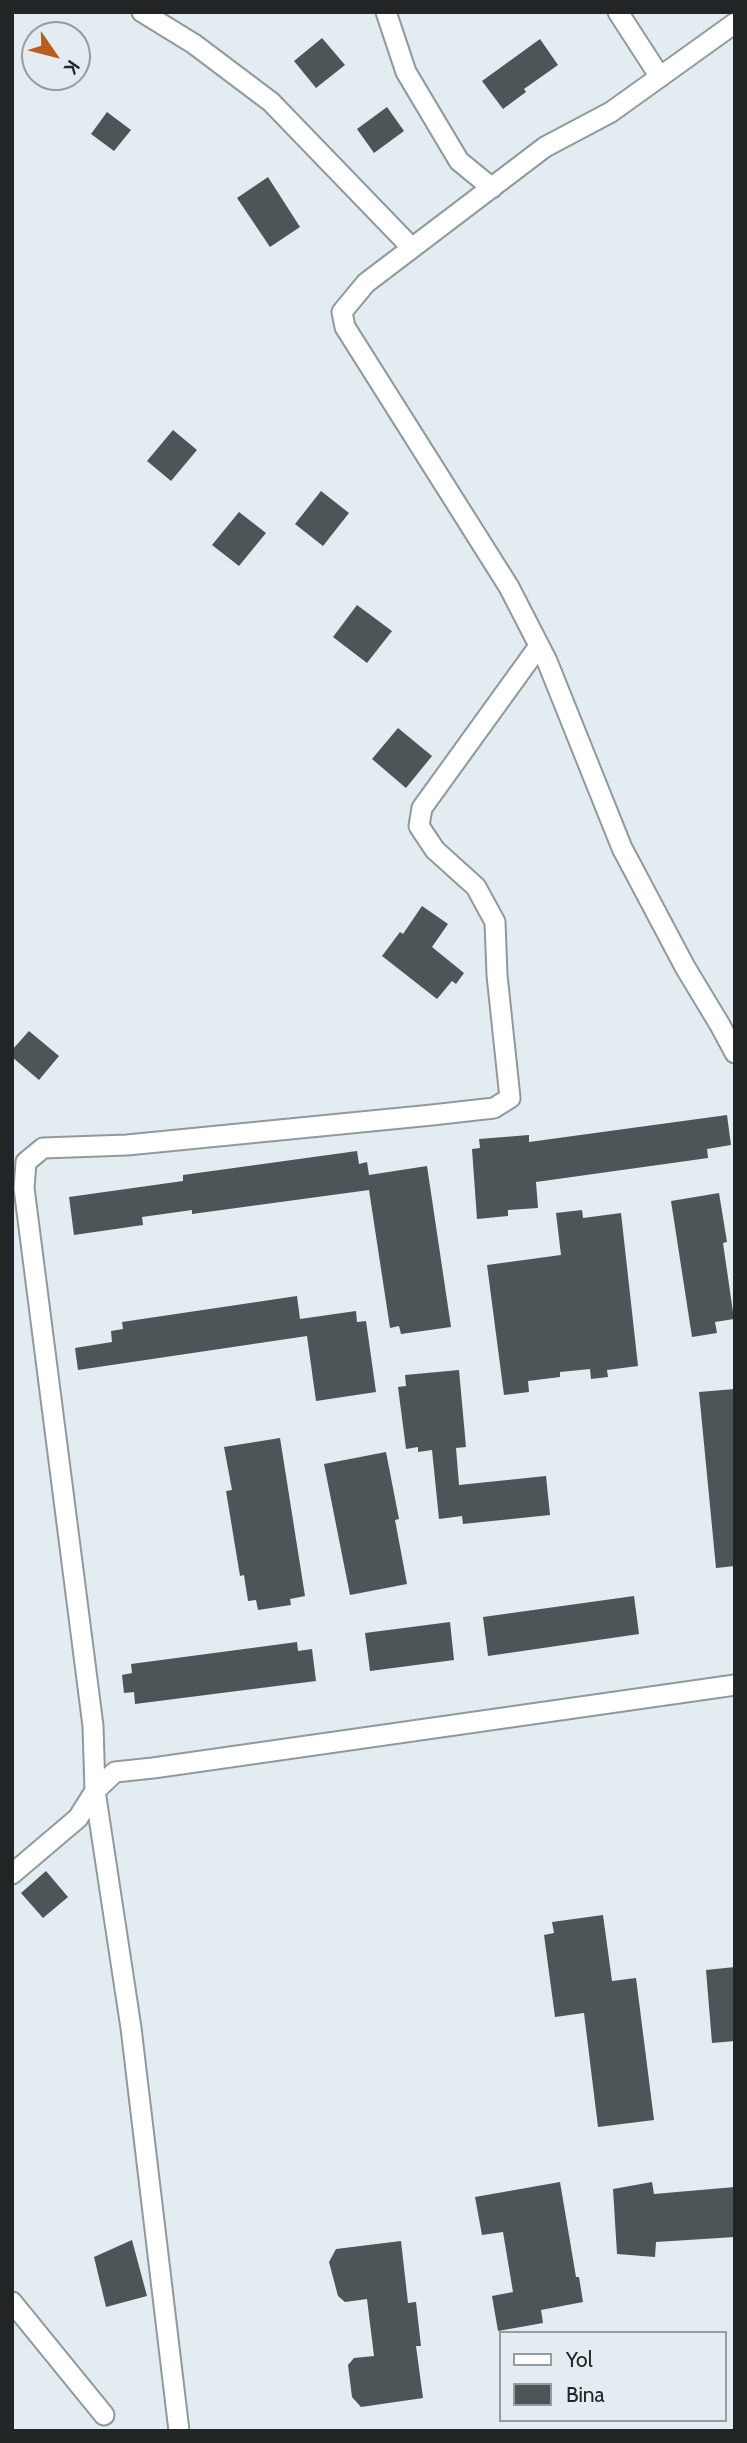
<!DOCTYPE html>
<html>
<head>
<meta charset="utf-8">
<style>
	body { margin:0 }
	#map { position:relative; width:747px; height:2443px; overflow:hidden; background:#e2ecf1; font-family:Cabin,sans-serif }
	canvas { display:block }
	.frame { position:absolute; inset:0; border:14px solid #212526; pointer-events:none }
	.legend { position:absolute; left:499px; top:2331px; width:228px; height:91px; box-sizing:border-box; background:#e2ecf1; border:2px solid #959ca0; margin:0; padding:9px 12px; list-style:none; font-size:21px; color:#212526 }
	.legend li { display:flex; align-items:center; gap:14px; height:35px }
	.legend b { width:35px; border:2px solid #959ca0 }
	.north { position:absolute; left:21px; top:21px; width:70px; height:70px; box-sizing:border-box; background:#e2ecf1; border:2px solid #959ca0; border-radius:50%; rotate:125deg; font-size:19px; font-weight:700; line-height:28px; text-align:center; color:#212526 }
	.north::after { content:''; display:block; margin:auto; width:24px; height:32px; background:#bc5b1a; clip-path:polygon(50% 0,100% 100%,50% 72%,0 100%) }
</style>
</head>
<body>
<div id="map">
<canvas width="747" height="2443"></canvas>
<div class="frame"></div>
<ul class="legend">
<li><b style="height:9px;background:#fff"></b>Yol</li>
<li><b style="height:19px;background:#4d5559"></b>Bina</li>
</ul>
<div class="north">K</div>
</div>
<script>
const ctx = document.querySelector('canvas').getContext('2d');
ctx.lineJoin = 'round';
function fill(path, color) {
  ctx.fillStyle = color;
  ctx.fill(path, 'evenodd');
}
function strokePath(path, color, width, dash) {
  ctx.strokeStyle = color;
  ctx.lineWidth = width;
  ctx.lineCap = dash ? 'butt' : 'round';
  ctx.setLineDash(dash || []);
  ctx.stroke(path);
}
fill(new Path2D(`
	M322,38L345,65L316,88L294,61Z
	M540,39L558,65L524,89L526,92L503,109L482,81Z
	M387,107L404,131L374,153L357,129Z
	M107,112L131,130L114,151L91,134Z
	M268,177L300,227L270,247L237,198Z
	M173,430L197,450L171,481L147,461Z
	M321,491L349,513L323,546L295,524Z
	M239,512L266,533L239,566L212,545Z
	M357,605L392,631L367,663L333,637Z
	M398,728L432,756L406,788L372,759Z
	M422,906L448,924L432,947L464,973L456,984L452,981L437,999L382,956L400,932L403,934Z
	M29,1031L59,1056L39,1080L12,1057V1050Z
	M727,1115L731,1145L707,1149L708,1158L536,1182L538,1208L508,1210V1216L477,1219L472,1149L480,1148L479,1139L529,1135V1142Z
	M357,1151L359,1164L367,1162L369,1175L427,1166L451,1327L401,1334L399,1326L390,1328L369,1190L192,1214V1210L142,1217L143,1225L74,1235L69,1197L183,1181V1175Z
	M719,1193L727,1242L723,1243L734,1319L715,1322L717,1333L692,1337L671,1201Z
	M582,1210L583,1218L621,1213L638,1366L607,1370L608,1377L591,1379L590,1369L560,1372V1377L528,1381L529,1392L504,1395L487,1265L561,1255L556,1213Z
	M297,1296L300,1319L356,1311L357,1322L366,1321L376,1392L316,1401L307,1336L78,1370L75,1348L112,1342L111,1331L123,1329L122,1322Z
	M459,1370L466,1447L456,1448L459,1485L546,1476L550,1515L463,1524L462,1516L439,1519L432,1450L418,1452V1447L406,1449L398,1387L406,1386L405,1375Z
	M735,1389V1566L716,1568L699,1392Z
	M280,1438L305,1596L290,1599L291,1605L258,1610L256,1600L248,1601L244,1575L240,1576L226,1491L232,1490L224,1447Z
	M386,1452L399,1519L395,1520L407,1584L350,1595L324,1464Z
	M634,1596L639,1634L488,1656L483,1617Z
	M450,1622L454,1660L370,1671L365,1633Z
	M297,1642L298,1651L312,1649L316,1681L135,1704L134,1692L124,1693L122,1675L132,1673L131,1664Z
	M46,1871L68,1897L43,1918L21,1893Z
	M603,1915L612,1981L636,1978L654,2120L598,2127L584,2013L555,2017L544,1935L554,1933L552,1922Z
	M735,1967V2041L712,2043L706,1970Z
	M560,2182L576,2277H579L583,2302L541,2310L543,2323L498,2331L492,2296L513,2292L503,2232L482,2235L475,2197Z
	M652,2182L654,2194L735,2187V2237L656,2242L655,2257L617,2254L613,2189Z
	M132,2240L147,2296L106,2307L94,2257Z
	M401,2241L408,2303L416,2302L421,2346H416L423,2398L361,2407L352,2397L348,2365L354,2358L374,2356L367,2299L345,2302L338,2296L329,2262L336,2249Z`), '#4d5559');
const street = new Path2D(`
	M142,12L194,44L271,102L412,248
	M386,12L406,72L459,161L492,188
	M618,12L660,77
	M735,23L611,112L545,147L366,283L342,312L345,327L509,587L547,661L622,848L685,967L720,1025L735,1053
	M12,1874L78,1818L95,1791L115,1772L153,1768L735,1685
	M12,2302L104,2415
	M179,2431L131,2028L95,1791L93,1726L24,1188L26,1162L43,1148L127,1145L432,1115L494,1108L510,1098L497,975L495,922L476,887L435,850L419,826L422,808L539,646`);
strokePath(street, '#909a9e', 23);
strokePath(street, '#fff', 19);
</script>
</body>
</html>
